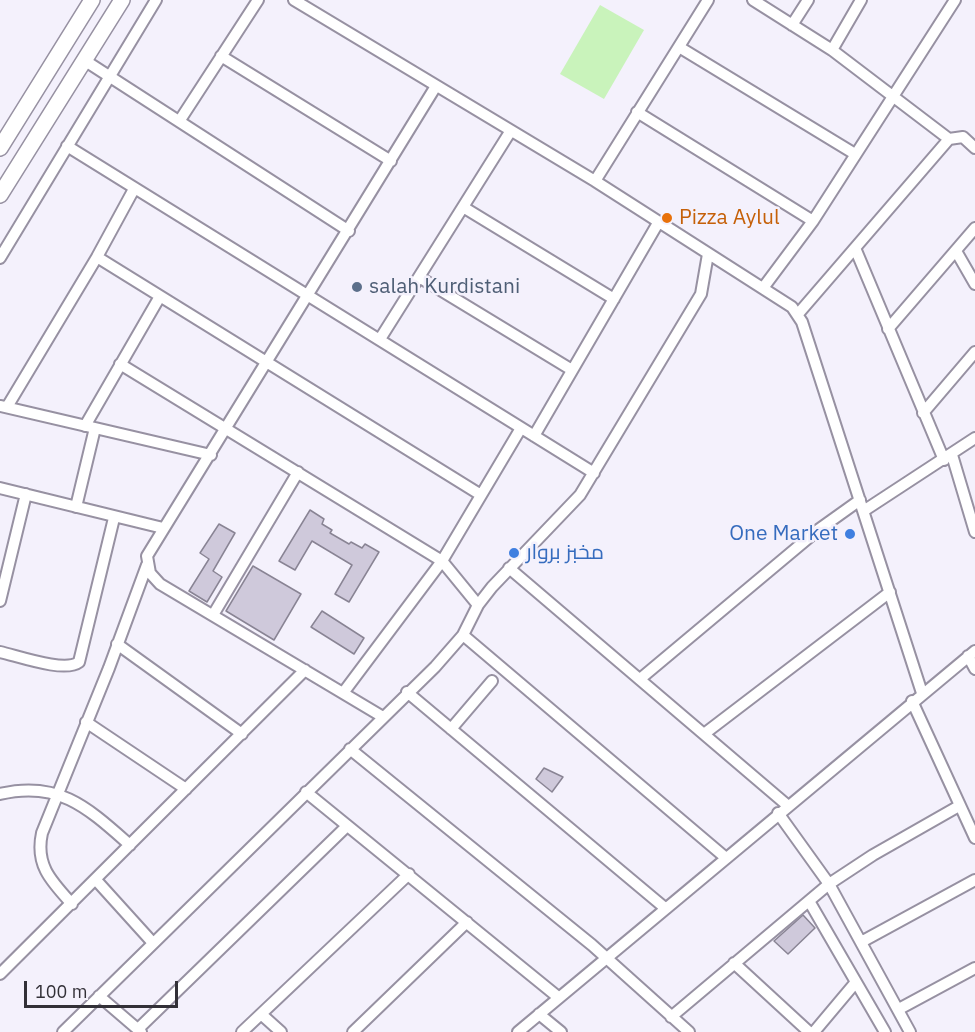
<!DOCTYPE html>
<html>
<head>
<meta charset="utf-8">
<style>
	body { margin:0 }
	#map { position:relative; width:975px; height:1032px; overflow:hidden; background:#f4f1fc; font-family:"IBM Plex Sans",sans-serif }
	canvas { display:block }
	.scale { position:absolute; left:24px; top:981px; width:154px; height:27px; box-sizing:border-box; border:3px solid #323037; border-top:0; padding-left:8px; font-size:18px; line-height:21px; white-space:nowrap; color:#323037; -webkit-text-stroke:4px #f4f1fc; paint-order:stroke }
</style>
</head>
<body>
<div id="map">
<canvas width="975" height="1032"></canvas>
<div class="scale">100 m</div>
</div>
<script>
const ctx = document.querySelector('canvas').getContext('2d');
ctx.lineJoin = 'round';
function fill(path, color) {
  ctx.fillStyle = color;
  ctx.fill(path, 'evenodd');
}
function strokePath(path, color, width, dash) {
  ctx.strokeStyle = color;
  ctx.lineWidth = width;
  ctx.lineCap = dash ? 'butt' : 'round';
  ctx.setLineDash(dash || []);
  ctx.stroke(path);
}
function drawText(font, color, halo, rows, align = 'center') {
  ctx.font = font + ' "IBM Plex Sans",Cairo,sans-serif';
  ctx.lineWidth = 5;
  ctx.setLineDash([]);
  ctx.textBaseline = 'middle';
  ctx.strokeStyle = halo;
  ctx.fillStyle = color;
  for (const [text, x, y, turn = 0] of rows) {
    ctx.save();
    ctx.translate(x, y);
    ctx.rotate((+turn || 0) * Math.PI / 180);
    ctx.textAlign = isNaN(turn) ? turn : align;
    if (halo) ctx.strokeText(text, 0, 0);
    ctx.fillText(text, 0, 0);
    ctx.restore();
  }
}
fill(new Path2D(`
	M600,5L644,30L604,99L560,74Z`), '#c9f3bb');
const building = new Path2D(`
	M310,510L324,519L322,524L332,530L330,533L349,544L351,542L362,548L365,544L379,552L349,602L335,594L352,565L312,541L295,570L279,561Z
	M219,524L235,533L213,571L222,577L207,602L189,591L209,559L200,553Z
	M253,566L301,594L274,640L226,611Z
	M322,611L364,638L354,654L311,627Z
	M544,768L563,777L552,792L536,779Z
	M803,915L815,928L788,954L774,941Z`);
fill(building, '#cfc9db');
strokePath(building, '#898494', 1.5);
const minor = new Path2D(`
	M294,0L595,181L792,307L802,322L922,693
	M753,0L832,50L949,139
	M792,25L808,0
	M679,47L855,154
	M832,50L861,0
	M221,56L391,161
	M84,60L349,231
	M637,112L813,221
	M180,120L258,0
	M67,146L594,473
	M595,181L708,0
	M463,207L614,299
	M855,248L944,460
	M956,251L975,284
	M97,257L481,495
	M0,258L156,0
	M419,277L572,370
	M763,288L813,221L955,0
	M798,314L949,139L963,137L975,148
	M888,329L975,228
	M380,339L510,132
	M120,364L442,561L478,605
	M1,406L211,455
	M7,407L97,257L134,189
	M923,413L975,352
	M85,426L159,298
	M534,436L658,223
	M952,455L975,532
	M0,488L163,528
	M76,507L95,428
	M865,510L975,438
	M509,568L787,805
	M0,601L26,494
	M213,615L298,472
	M463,635L726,858
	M117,644L242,734
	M0,652C18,656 65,673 79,662L114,518
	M968,656L975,669
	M640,679L818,530L860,500
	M407,692L665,908
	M343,693L442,561L521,428
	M912,701L975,838
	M383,717L160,584L150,573L147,556L436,86
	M86,722L186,789
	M451,729L492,681
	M704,734L890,592
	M350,749L592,945L689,1032
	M306,792L558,997
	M0,794C59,780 88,808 130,845
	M778,813L829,884L910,1032
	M96,880L153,943
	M809,901L885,1032
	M72,904C51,881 35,865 42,833L109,668L147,565
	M863,941L975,880
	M734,963L809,1032
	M0,974L305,670
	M99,996L141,1032
	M899,1009L975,968
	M261,1014L281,1032
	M539,1014L561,1032
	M671,1017L829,884L873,855L959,806
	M138,1029L347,826
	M63,1032L435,667L463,635L478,605L492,587L580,495L701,294L708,254
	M242,1032L409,874
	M353,1032L467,922
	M518,1032L975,651
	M814,1032L856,982`);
const secondary = new Path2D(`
	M0,148L92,0
	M0,195L122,0`);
strokePath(minor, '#9791a2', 14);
strokePath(secondary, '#9791a2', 18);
strokePath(minor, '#fff', 10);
strokePath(secondary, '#fff', 15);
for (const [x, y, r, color] of [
	[667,218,6,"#e8710a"],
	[357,287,6,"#5c6f8a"],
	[850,534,6,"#3f7fe0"],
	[514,553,6,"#3f7fe0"]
]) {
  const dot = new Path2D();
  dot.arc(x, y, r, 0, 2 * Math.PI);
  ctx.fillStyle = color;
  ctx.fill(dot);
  strokePath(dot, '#f4f1fc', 2);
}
drawText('21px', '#c56008', '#f4f1fc', [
	["Pizza Aylul",679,218]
], 'left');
drawText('21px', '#4e5e75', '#f4f1fc', [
	["salah Kurdistani",369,287]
], 'left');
drawText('21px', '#366cbe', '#f4f1fc', [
	["One Market",838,534],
	["مخبز بروار",526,553,"left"]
], 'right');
</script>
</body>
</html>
